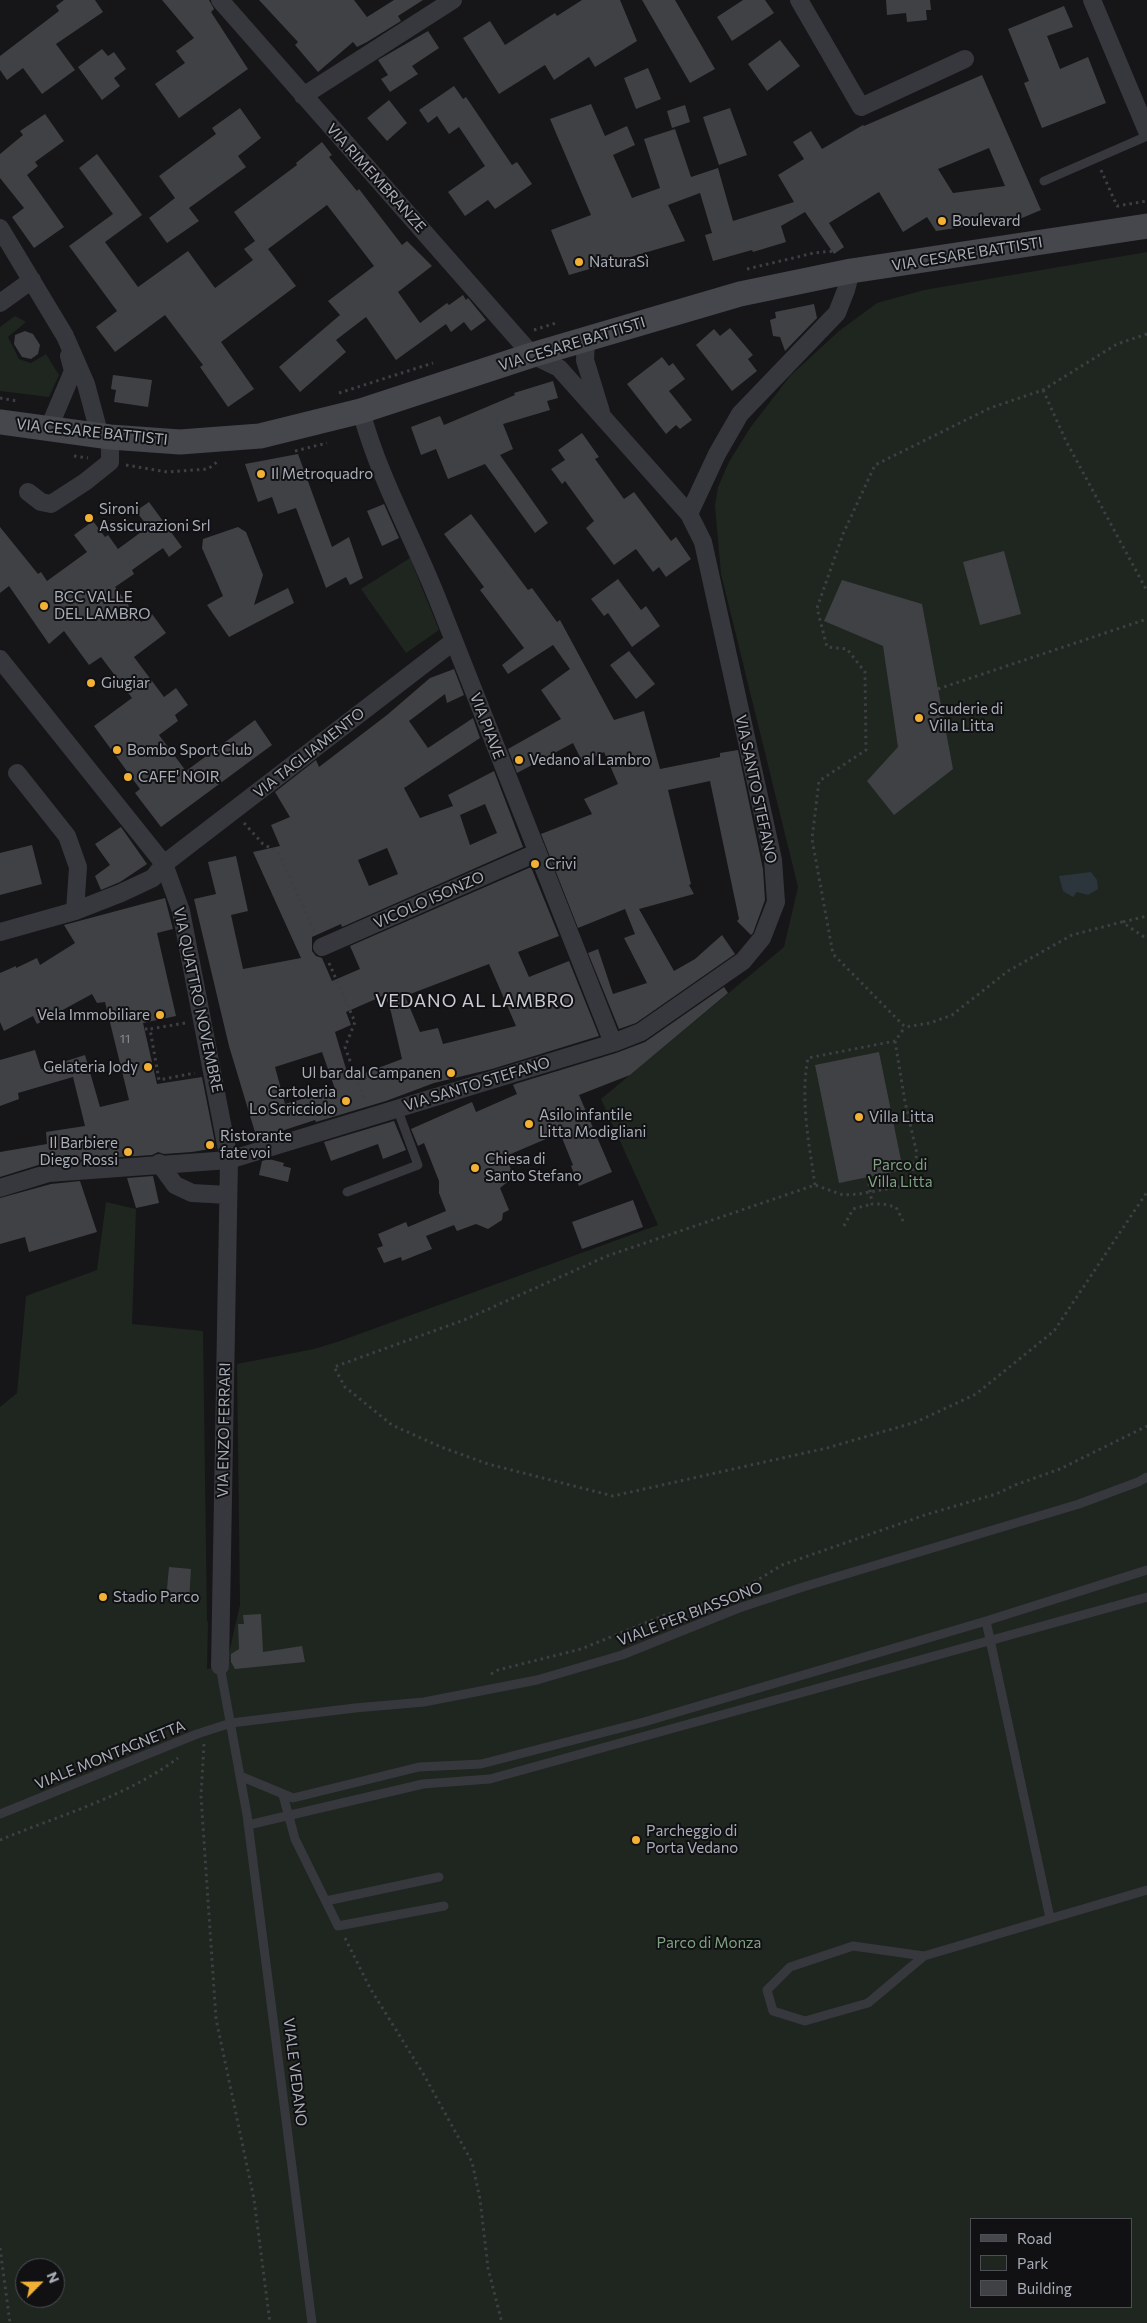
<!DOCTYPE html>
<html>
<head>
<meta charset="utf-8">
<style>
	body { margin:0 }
	#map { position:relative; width:1147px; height:2323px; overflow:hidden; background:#161618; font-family:Commissioner,sans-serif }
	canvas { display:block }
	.legend { position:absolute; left:970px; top:2218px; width:162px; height:90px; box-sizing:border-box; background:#111113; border:1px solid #4d4f55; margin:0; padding:6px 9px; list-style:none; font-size:15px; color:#a8adb8 }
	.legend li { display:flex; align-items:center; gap:10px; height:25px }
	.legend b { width:25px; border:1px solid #4d4f55 }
	.north { position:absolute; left:15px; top:2258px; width:50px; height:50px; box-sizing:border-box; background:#111113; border:1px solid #4d4f55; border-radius:50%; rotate:67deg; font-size:14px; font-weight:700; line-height:20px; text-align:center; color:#a8adb8 }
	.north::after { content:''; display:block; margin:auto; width:18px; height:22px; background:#f2b134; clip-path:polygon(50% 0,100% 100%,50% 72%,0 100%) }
</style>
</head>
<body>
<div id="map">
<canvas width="1147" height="2323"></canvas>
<ul class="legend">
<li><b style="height:6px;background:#45474d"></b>Road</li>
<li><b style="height:14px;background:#1e261f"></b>Park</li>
<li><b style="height:14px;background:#404145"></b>Building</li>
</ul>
<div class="north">N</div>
</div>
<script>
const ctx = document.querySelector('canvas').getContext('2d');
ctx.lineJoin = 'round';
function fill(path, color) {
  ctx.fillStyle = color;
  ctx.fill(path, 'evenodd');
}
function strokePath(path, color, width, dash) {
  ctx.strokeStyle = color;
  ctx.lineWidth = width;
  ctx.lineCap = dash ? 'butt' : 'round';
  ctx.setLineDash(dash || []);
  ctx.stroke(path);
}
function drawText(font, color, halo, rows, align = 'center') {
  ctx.font = font + ' Commissioner,sans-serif';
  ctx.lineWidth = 4;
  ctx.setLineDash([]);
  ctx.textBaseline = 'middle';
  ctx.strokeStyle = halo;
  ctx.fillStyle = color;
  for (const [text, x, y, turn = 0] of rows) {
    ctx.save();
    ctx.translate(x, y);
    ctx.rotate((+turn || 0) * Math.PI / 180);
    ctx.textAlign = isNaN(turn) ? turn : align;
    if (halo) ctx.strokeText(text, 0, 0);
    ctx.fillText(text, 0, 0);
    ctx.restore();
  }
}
fill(new Path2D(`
	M1147,252V2323H0V1407L17,1393L26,1296L97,1270L106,1202L136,1209L132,1324L203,1331L207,1621L208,1622L207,1669L220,1666H226L240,1605L237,1364L314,1349L340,1341L658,1225L601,1099L784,947L798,887L721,574L715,506L718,487L729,462L750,428L790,376L839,331L877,303L924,290ZM971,2219H1131V2307H971ZM25,2268H55V2298H25Z
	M15,316L26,322L8,337L19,359L31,363L46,354L59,375L49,397L0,391V327Z
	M410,558L439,630L406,653L361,589Z`), '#1e261f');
fill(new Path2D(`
	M1091,872L1097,880L1098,889L1088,895L1077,892L1073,897L1063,891L1059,876Z`), '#2c353c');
fill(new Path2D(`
	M64,0H95L103,12L56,44L75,70L42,94L23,68L7,80L0,70V56L59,11L56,6Z
	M162,0H209L214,9L211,12L248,69L179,118L155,84L185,63L176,51L194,38Z
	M259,0H354L367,17L394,0H423L398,16L401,21L367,42L357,47L353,42L318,72L295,45L298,42Z
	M582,0H620L637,41L595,67L589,57L554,80L545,65L499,94L463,38L490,21L505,45L555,13L557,16Z
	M642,0H675L715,69L690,83Z
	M743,0H765L774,13L732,41L717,17Z
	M886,0H930L931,10H926L927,20L907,22L906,13L887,15Z
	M1064,6L1073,27L1047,36L1060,69L1088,57L1106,103L1042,128L1024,83L1029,81L1008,29Z
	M428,31L439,48L412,66L418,74L390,92L381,79L388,75L378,60Z
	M780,40L800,66L767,91L748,64Z
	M102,49L108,56L114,52L126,69L114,78L120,86L102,100L78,67Z
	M648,68L661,99L636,109L624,78Z
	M982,75L1041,210L1022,218L936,231L927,217L903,232L879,192L829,223L844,247L834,254L805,212L781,226L786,242L753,252L752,250L713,261L705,235L712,233L700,193L668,205L685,241L569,275L551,230L591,215L550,119L591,104L605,136L627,126L635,145L613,155L632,198L660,188L644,139L675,129L691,177L718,168L733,221L794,202L778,175L804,159L793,142L811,131L822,149L863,125L864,126ZM989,148L1005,186L953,193L938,169Z
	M454,86L463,99L466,97L512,165L517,162L532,184L495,209L488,200L465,216L448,192L485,166L459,127L449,134L437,116L428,123L419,110Z
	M389,100L407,123L387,141L367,118Z
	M685,105L690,122L672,128L667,111Z
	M240,108L261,138L238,156L246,167L189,208L199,221L167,243L149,218L175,198L159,176L216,134L212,128Z
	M730,108L747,155L719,165L703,117Z
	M45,114L64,141L35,162L38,166L27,175L64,227L34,248L12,217L24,208L0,178V154L23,135L20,131Z
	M322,142L332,155L329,157L357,191L359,189L402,245L407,241L432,266L398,292L420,323L447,303L449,305L463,295L466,300L468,298L486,320L471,331L464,322L451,332L446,324L396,360L366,317L336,340L346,352L300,392L279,367L340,315L328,301L374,266L327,205L268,249L296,286L221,342L254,389L228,407L200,367L203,365L165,315L115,352L96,327L117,311L69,246L113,214L79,168L97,154L142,215L105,242L138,287L188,251L215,288L253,260L244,249L255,241L234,212L297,165L296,163Z
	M814,304L817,318L785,351L780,337L773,336L770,320L776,318L775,312Z
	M730,328L753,355L748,359L757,371L732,391L696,345L714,329L720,336Z
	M25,331L33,334L40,345L38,354L31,359L22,357L14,344L15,335Z
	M662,357L669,366L673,363L685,379L669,391L692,420L680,429L676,425L666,434L627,384Z
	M113,375L152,380L148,407L114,402L116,390L111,389Z
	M553,381L558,398L547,401L550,410L503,424L513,449L500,455L548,523L535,533L485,464L448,479L436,449L421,455L411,427L440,416L444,425L515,395L514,393Z
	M582,433L599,457L595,459L624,499L634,492L671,541L676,537L691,559L666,577L659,567L653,572L636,549L614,565L586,528L594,521L565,481L562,484L551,469L565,460L558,450Z
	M298,454L332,547L349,537L363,578L350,585L346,577L326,588L296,508L278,514L272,497L258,502L245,464Z
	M149,502L182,547L169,557L163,548L132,570L134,574L115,587L141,622L152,614L166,633L134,657L164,697L176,688L188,705L175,715L178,721L159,735L186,771L255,720L272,745L161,827L135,793L140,789L94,726L132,698L101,657L89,665L64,631L49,644L9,586L0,593V527L38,574L41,572L47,581L87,552L74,535L93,521L105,537L108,535L118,549L148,527L136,511Z
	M384,504L399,538L382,546L367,511Z
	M471,514L528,590L532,588L557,622L560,620L614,720L644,711L660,769L720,757V753L738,750L763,869L765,900L753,933L751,935L737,921L739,919L710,781L668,790L691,884L689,885L694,894L639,909L674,971L695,959L722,935L735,954L636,1023L619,1029L588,953L598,949L613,994L647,983L624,938L635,934L625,909L578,928L541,834L592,814L584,799L618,784L604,752L583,763L573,743L517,773L508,749L561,719L541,690L570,669L553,645L508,674L502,665L524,648L480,590L484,587L444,534Z
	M238,527L246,532L263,575L254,605L288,588L294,603L229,637L207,605L223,596L202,548L203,539Z
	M1004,551L1021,614L980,625L963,562Z
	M618,579L641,610L646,606L660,626L632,647L608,613L604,616L591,599Z
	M842,580L922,604L953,769L894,815L867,781L898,747L883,646L824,621Z
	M629,651L655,684L636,699L610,665Z
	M454,669L464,695L447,703L445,694L409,721L428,748L473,718L480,738L404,788L420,818L453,806L448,795L494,771L523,847L342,927L341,924L312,937V951L316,956L322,958L332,981L360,969L350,946L531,867L559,936L518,952L529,977L569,961L599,1036L492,1069L434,1083L386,1101L316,1122L315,1120L257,1139L229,1046L194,899L216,894L208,862L236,856L248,911L231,915L243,969L301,958L253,852L280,846L271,825L290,817L275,792L316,760L319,767L387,715L430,678ZM485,804L497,833L470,845L460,815ZM387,848L398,874L369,886L358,860ZM489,964L516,1026L443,1044L438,1028L420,1032L405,996ZM385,995L391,1012L402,1059L349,1079L335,1032L351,1025L346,1012ZM322,1052L335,1089L285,1104L275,1067Z
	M121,827L147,864L120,882L101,890L95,876L110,865L95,844Z
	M32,845L42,884L0,895V853Z
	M165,898L173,929L157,933L176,1016L143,1023L157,1084L202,1077L216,1148L192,1152L164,1154L158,1152L152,1155L48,1162L0,1177V1152L47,1144L46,1132L85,1126L73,1077L18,1093L19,1099L0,1106V1060L35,1050L41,1069L85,1055L100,1107L129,1100L105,1002L97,1003L92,994L37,1024L33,1016L4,1031L0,1022V973L16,966V968L37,958L40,965L75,943L64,925Z
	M724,987L728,993L630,1075L579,1095L612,1172L579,1186L571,1166L573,1165L560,1133L506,1156L511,1170L510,1180L500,1188L509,1210L503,1213L502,1220L488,1229L476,1224L457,1231L454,1225L426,1236L432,1249L402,1261L401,1257L384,1263L377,1248L383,1246L378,1234L406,1222L408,1227L446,1211L439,1193V1181L424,1143L418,1146L411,1129L472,1102L476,1112L517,1094L513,1085L515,1084L616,1053L645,1042Z
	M879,1052L903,1170L839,1183L815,1065Z
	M394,1121L406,1150L383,1159L378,1144L331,1161L324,1142Z
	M269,1159L284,1163L283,1166L291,1168L288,1182L259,1175L262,1161Z
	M153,1176L159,1203L136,1208L127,1178Z
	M80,1181L97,1232L29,1252L25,1237L0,1244V1198L51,1184Z
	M633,1200L643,1227L582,1249L572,1222Z
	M169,1567L191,1569L189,1601L166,1599Z
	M261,1614L263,1652L302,1646L305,1662L235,1669L231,1662V1654L239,1649L238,1624H244L243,1615Z`), '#404145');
strokePath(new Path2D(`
	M1101,170L1117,206L1147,201
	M747,269L814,253L834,251
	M534,330L556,323
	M1147,334L1117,344L1043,390L990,408L875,465L843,534L817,608L827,647L847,649L865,672L866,750L819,781L812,839L833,954L905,1027L930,1023L952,1015L1008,971L1072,935L1122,922L1147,939
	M1043,390L1066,441L1147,591
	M339,393L433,363
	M0,398L17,401
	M295,451L327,443
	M74,456L88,458
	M126,465L167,472L208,469L217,462
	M938,689L1147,619
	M244,823L263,844L278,852L315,932
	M1123,922L1147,916
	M329,963L355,1022L345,1047L364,1100
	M185,1023L150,1029L159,1080L195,1073
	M145,1029H150
	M895,1041L905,1102L917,1154L909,1185L859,1194L843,1195L815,1185L607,1256L464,1320L334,1367L345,1387L392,1425L441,1447L488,1464L613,1496L827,1448L916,1422L976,1394L1054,1331L1147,1192
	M868,1177L872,1204H883L896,1207L904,1223
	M815,1185C809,1143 800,1100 808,1058L895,1041L905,1027
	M844,1226L853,1209L872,1204
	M491,1674L498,1670L581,1649L665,1615L689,1609L736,1593L782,1565L925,1515L996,1494L1015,1485L1060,1469L1147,1426
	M204,1744L201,1796L216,2019L254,2199L270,2323
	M0,1840C60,1815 126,1797 178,1758
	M345,1938L370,1988L424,2075L472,2162L480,2199L488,2268L502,2323
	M0,2248L10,2323`), '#3d3f44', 3, [2.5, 4]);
strokePath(new Path2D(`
	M1044,181L1147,136
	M347,1192L418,1165L397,1108
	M986,1621L1050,1918
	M220,1666L247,1815L312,2323
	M240,1776L293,1798L419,1767L481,1764L644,1722L986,1621L1147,1570
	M283,1795L295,1839L338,1926L444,1906
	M0,1814L197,1734L231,1723L355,1708L424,1702L537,1680L622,1655L739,1608L803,1587L1079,1504L1138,1482L1147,1477
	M248,1825L423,1784L490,1779L1147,1597
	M326,1901L439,1877
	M924,1956L853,1946L790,1967L767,1990L773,2011L805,2021L868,2003L924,1956L1147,1890`), '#37383d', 9);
strokePath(new Path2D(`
	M799,0L861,107L965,59
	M1092,0L1147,131
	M303,96L453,0
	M0,228L65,336L86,384L100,436
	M0,303L32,280
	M586,339L585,360L601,412
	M361,411C379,478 414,539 439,603C497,750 554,897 613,1043
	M48,430L73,371L69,356
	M28,492L41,502L51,504L85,482L110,462V437
	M689,514L717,454L740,414L837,313L846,290L851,271
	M0,659L164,864L181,911L229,1160L220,1666
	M17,773L67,836L78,867L75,911
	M0,932L75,911L121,893L153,878L164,864L454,641
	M322,947L536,853
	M159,1163L175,1185L192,1193L228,1195
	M0,1188L49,1173L229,1160L613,1043L641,1032L743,961L762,938L776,902L773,860L703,542L689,514L559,368L532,355L220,0`), '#37383d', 18);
strokePath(new Path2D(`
	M0,422L110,437L180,442L260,436L361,411L532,355L740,294L851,271L1147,226`), '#45474d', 25);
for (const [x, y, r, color] of [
	[942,221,5,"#f2b134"],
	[579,262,5,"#f2b134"],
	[261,474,5,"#f2b134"],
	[89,518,5,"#f2b134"],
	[44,606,5,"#f2b134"],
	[91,683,5,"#f2b134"],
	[919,718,5,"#f2b134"],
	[117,750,5,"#f2b134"],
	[519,760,5,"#f2b134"],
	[128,777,5,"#f2b134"],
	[535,864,5,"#f2b134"],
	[160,1015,5,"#f2b134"],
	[148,1067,5,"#f2b134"],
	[451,1073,5,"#f2b134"],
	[346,1101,5,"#f2b134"],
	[859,1117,5,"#f2b134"],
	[529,1124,5,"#f2b134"],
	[210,1145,5,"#f2b134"],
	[128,1152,5,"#f2b134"],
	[475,1168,5,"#f2b134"],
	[103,1597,5,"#f2b134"],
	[636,1840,5,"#f2b134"]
]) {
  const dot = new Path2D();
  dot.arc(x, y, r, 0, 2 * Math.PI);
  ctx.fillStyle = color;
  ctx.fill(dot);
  strokePath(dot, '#111113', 2);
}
drawText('12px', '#8e929b', null, [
	["11",125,1039]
]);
drawText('15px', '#a8adb8', '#111113', [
	["VIA RIMEMBRANZE",376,178,48],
	["VIA CESARE BATTISTI",967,254,-9],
	["VIA CESARE BATTISTI",572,344,-17],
	["VIA CESARE BATTISTI",92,432,6],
	["VIA PIAVE",487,726,69],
	["VIA TAGLIAMENTO",309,753,-38],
	["VIA SANTO STEFANO",756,789,78],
	["VICOLO ISONZO",429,900,-24],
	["VIA QUATTRO NOVEMBRE",198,1000,78],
	["VIA SANTO STEFANO",477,1084,-17],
	["VIA ENZO FERRARI",224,1430,-89],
	["VIALE PER BIASSONO",690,1614,-21],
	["VIALE MONTAGNETTA",110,1755,-22],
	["VIALE VEDANO",295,2072,83]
]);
drawText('15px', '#a8adb8', '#111113', [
	["Boulevard",952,221],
	["NaturaSì",589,262],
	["Il Metroquadro",271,474],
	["Sironi",99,509],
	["Assicurazioni Srl",99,526],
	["BCC VALLE",54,597],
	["DEL LAMBRO",54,614],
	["Giugiar",101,683],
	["Scuderie di",929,709],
	["Villa Litta",929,726],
	["Bombo Sport Club",127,750],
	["Vedano al Lambro",529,760],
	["CAFE' NOIR",138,777],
	["Crivi",545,864],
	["Vela Immobiliare",150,1015,"right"],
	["Gelateria Jody",138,1067,"right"],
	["Ul bar dal Campanen",441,1073,"right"],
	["Cartoleria",336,1092,"right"],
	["Lo Scricciolo",336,1109,"right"],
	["Asilo infantile",539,1115],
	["Litta Modigliani",539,1132],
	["Villa Litta",869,1117],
	["Ristorante",220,1136],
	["fate voi",220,1153],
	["Il Barbiere",118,1143,"right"],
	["Diego Rossi",118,1160,"right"],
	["Chiesa di",485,1159],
	["Santo Stefano",485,1176],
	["Stadio Parco",113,1597],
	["Parcheggio di",646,1831],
	["Porta Vedano",646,1848]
], 'left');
drawText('15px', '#7fa381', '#111113', [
	["Parco di",900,1165],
	["Villa Litta",900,1182],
	["Parco di Monza",709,1943]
]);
ctx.letterSpacing = '1px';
drawText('18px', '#c9ccd4', '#111113', [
	["VEDANO AL LAMBRO",475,1001]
]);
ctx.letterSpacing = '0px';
</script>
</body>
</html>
